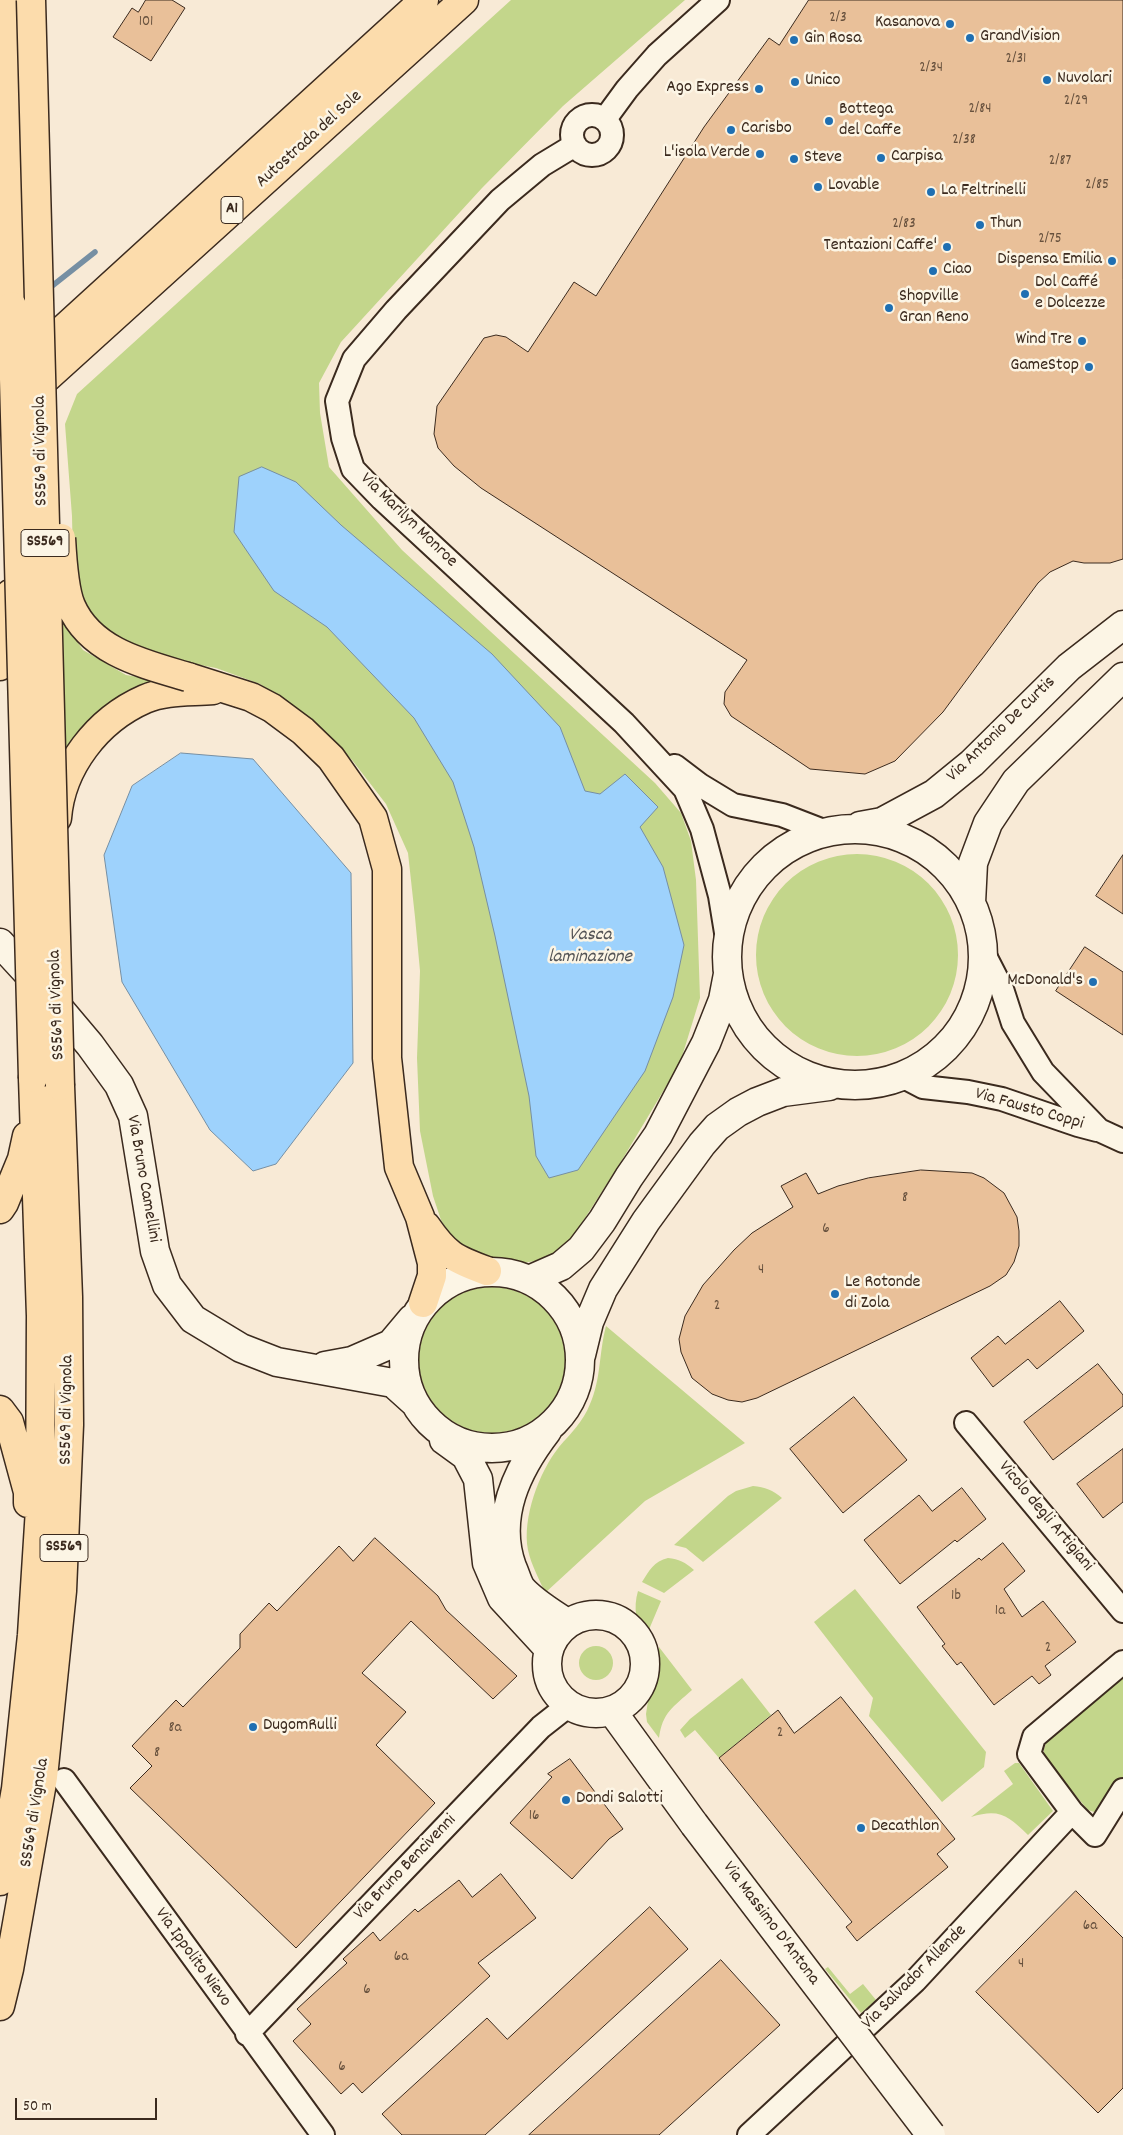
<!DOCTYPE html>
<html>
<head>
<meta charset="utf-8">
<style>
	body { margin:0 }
	#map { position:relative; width:1123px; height:2135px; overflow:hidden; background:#f8ead6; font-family:Dekko,sans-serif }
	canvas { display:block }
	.scale { position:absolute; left:15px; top:2098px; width:142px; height:22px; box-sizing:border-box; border:2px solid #3b2a1e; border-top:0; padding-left:6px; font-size:15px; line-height:18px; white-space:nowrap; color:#3b2a1e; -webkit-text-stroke:4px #fcf5e5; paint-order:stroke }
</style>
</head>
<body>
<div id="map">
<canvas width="1123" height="2135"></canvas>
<div class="scale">50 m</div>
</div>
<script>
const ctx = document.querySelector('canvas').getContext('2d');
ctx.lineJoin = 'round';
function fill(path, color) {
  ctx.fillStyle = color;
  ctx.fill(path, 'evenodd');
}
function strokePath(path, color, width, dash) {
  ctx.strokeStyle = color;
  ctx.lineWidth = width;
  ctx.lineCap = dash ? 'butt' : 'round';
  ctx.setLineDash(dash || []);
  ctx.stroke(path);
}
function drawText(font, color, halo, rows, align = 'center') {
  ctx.font = font + ' Dekko,sans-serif';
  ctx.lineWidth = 5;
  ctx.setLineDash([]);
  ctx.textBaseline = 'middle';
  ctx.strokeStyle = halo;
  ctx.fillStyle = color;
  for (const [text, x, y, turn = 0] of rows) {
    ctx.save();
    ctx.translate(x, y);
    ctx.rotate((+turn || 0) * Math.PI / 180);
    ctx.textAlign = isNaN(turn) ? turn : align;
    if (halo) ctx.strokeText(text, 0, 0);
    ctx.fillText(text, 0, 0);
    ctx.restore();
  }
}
fill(new Path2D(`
	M511,0H685L563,106L482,188L341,342L319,383L320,413L329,467L402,550L655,783L681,813L691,841L696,880L700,998L680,1063L619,1165L569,1243L549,1259L522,1263L496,1259L471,1250L453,1240L441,1220L433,1196L420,1131L417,1058L420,971L415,917L408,853L386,804L352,760L300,712L260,684L216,668L169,659L101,630L82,604L73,562L72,516L65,424L77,394Z
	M59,615L83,650L126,675L179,684L65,762Z
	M756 955a101 101 0 1 1 202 0a101 101 0 1 1-202 0Z
	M419 1360a73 73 0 1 1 146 0a73 73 0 1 1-146 0Z
	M606,1326L745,1443L645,1501L545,1593C540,1580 531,1565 528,1550C522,1518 539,1472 559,1447C571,1433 583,1422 590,1404C601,1380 599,1352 606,1326Z
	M753,1486C765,1487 773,1490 782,1498L703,1562L686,1548L674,1545L728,1496L736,1491Z
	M668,1558C679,1559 685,1562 694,1570L664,1593L642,1582C649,1571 654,1561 668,1558Z
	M855,1589L986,1752L984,1767L942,1802L869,1716L873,1698L814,1622Z
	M638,1591L661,1601L645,1639C636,1623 633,1608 638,1591Z
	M579 1663a17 17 0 1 1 34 0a17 17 0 1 1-34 0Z
	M659,1647L692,1690C673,1707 662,1713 659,1738L647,1722L646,1714L648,1701L656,1673Z
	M742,1678L771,1715L719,1758L695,1730L685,1738L680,1730L690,1719Z
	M1123,1678V1777L1106,1805L1094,1812L1088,1810L1044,1758V1749L1047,1740Z
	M1015,1763H1019L1053,1811L1028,1835C1008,1816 1000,1808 971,1817L1013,1784L1004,1771Z
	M828,1967L850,1994L863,1984L876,2000L861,2013L825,1969Z`), '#c3d68b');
const water = new Path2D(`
	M262,467L296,482L341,525L492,654L560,727L585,791L600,794L625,774L658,807L640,827L663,867L684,945L673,997L645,1071L578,1170L549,1178L536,1156L529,1096L495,936L474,847L453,782L414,718L327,627L274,591L234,532L239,477Z
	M181,753L253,759L351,873L353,1063L276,1164L253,1171L210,1130L122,982L104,855L132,786Z`);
fill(water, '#9ed2fc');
strokePath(water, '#768fa3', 1);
strokePath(new Path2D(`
	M47,290L95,252`), '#768fa3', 5.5);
const building = new Path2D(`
	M146,0H172L185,8L151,61L113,37L132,8L138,12Z
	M809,0H1123V559L1110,563H1084L1073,561L1050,572L1038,583L943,712L895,761L865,774L810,769L731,716L724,704L725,692L747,660L481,488L454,466L438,448L434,434L437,406L484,338L496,335L506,337L528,352L574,282L596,296L704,127L769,38L779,45Z
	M1123,855V914L1096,896Z
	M1085,947L1123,972V1035L1056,991Z
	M921,1170L972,1173L984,1178L1004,1193L1017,1217L1019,1231V1246L1014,1262L1006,1275L990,1286L757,1398L742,1402L728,1400L712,1394L692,1378L681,1352L679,1339L685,1316L703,1285L734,1250L752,1233L793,1207L781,1186L806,1173L818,1194L838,1186L868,1178Z
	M1060,1301L1084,1331L1037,1369L1028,1359L993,1387L971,1358L998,1336L1005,1344Z
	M1098,1364L1123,1395V1406L1053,1460L1024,1422Z
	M854,1397L907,1460L843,1513L790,1449Z
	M1123,1449V1502L1103,1518L1077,1484Z
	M962,1488L986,1519L957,1542L955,1540L900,1584L864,1540L919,1495L932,1511Z
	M375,1538L438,1596L446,1610L517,1676L493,1699L411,1621L362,1673L406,1712L376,1745L435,1803L296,1948L130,1788L152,1766L132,1746L176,1700L183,1707L240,1648V1634L269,1603L277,1611L339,1546L353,1561Z
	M1003,1543L1025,1571L1004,1589L1022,1617L1043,1601L1076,1642L1045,1666L1051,1675L1039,1684L1032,1676L994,1705L961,1662L957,1665L942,1646L945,1644L917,1607L979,1558L981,1560Z
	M841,1697L955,1839L937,1854L948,1867L857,1941L846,1927L852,1922L719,1758L778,1710L794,1733Z
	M570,1759L623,1829L609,1839L572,1879L510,1823L552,1777L548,1774Z
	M501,1874L536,1918L478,1963L490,1976L362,2093L353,2083L341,2094L293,2041L311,2024L297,2009L347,1963L343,1959L373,1932L380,1941L415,1909L418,1912L459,1880L472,1897Z
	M1076,1891L1123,1938V2088L1098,2113L976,1992Z
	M650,1907L688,1949L485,2135H402L382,2114L487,2018L507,2039Z
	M721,1960L780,2025L659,2135H529Z`);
fill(building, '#e9c099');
strokePath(building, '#3b2a1e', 1);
const minor = new Path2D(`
	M572 135a20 20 0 1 1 40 0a20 20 0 1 1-40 0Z
	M605,119L627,89L657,55L718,0
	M575,145L542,165L500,200L396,310L354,359L337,401L343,438L353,469L382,499L624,723L685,789L702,829L720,896L728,945
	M675,766L700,785L733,805L782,815L826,832
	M983,952L1002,989L1013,1023L1043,1072L1099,1130L1123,1141
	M902,1076L923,1087L968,1092L1002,1099L1078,1125L1097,1130
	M966,1423L1123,1611
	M1123,1662L1034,1737L1029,1754L1072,1812L1095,1835L1123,1790
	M64,1780L323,2135
	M247,2034L541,1727L569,1705
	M749,2135L915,1981L1072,1812`);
const tertiary = new Path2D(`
	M860,826L882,822L934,794L972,763L1069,667L1123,625
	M727 957a128 128 0 1 1 256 0a128 128 0 1 1-256 0Z
	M971,903L973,863L988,823L1016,781L1123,677
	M0,943L47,994L90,1045L119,1085L133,1116L155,1251L167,1285L193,1319L241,1348L277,1362L393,1383L413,1401
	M404 1360a88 88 0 1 1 176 0a88 88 0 1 1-176 0Z
	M529,1280L561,1266L581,1249L602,1221L629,1177L658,1135L706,1043L723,1000L728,974
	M581,1355L589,1322L603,1289L646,1221L702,1144L717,1127L738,1112L757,1102L783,1092L829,1086
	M325,1366L352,1361L391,1344L412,1319
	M547,1431C517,1470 494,1517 512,1567C515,1573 517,1582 521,1588C533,1602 552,1613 567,1623
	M444,1440L466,1456L478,1479L487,1563L502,1598L549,1649
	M547 1664a49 49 0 1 1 98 0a49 49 0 1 1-98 0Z
	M612,1711L694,1824`);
const trunk = new Path2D(`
	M3,0L12,306
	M0,666L6,651L10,594
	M188,677L251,697L272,708L303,731L331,758L373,818L387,869V1058L399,1167L420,1217L432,1263V1276L423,1303
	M57,818C61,767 97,720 145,699C165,690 192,692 213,690
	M0,1209L4,1203L22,1159L27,1136
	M426,1226C446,1255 454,1259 487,1271
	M0,1410L9,1422L28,1492V1503
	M0,1881L16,1789L32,1635L40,1509L41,1316L33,1078
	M0,2006L9,1969L43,1777L62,1591L69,1425L68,1297L60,1086`);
const motorway = new Path2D(`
	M0,387L424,0
	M0,420L464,0`);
strokePath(minor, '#3b2a1e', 26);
strokePath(tertiary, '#3b2a1e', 31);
strokePath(trunk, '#3b2a1e', 31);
strokePath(motorway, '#3b2a1e', 31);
strokePath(minor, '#fcf5e5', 22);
strokePath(tertiary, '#fcf5e5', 28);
strokePath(trunk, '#fcdcac', 28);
strokePath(motorway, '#fcdcac', 28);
const tertiaryBridge = new Path2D(`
	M694,1824L931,2135`);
const trunkBridge = new Path2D(`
	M31,0L60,1086
	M12,306L33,1078
	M61,538C62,556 64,590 71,606C91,652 144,664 188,677`);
strokePath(tertiaryBridge, '#3b2a1e', 31, []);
strokePath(trunkBridge, '#3b2a1e', 31, []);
strokePath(tertiaryBridge, '#fcf5e5', 28);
strokePath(trunkBridge, '#fcdcac', 28);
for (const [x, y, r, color] of [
	[950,24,5,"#1f6fb2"],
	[970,38,5,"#1f6fb2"],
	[794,40,5,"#1f6fb2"],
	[1047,80,5,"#1f6fb2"],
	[795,82,5,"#1f6fb2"],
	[759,89,5,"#1f6fb2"],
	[829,121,5,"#1f6fb2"],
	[731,130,5,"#1f6fb2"],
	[760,154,5,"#1f6fb2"],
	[881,158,5,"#1f6fb2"],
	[794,159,5,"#1f6fb2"],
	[818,187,5,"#1f6fb2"],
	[931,192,5,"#1f6fb2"],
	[980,225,5,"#1f6fb2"],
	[947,247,5,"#1f6fb2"],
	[1112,261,5,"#1f6fb2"],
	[933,271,5,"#1f6fb2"],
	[1025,294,5,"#1f6fb2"],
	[889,308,5,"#1f6fb2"],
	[1082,341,5,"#1f6fb2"],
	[1089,367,5,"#1f6fb2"],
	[1093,982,5,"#1f6fb2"],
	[835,1294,5,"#1f6fb2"],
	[253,1727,5,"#1f6fb2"],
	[566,1800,5,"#1f6fb2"],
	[861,1828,5,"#1f6fb2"]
]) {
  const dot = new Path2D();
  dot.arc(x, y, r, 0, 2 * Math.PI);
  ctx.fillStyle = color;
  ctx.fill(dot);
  strokePath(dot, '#fcf5e5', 2);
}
drawText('15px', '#66503d', null, [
	["2/3",838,19],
	["101",146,23],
	["2/31",1016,60],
	["2/34",931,69],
	["2/29",1076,102],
	["2/84",980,110],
	["2/38",964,141],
	["2/87",1060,162],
	["2/85",1097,186],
	["2/83",904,225],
	["2/75",1050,240],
	["8",905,1199],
	["6",826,1230],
	["4",761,1271],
	["2",717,1307],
	["1b",956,1597],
	["1a",1000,1612],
	["2",1048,1649],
	["8a",175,1729],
	["2",780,1734],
	["8",157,1754],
	["16",534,1817],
	["6a",1090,1927],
	["6a",401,1958],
	["4",1021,1965],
	["6",367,1991],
	["6",342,2068]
]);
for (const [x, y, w] of [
	[232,210,22],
	[45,543,48],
	[64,1548,48]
]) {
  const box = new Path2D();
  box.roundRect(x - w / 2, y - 13.5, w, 27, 4);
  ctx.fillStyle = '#fcf5e5';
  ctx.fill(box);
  strokePath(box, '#3b2a1e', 1);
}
drawText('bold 16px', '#3b2a1e', null, [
	["A1",232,210],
	["SS569",45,543],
	["SS569",64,1548]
]);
drawText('18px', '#3b2a1e', '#fcf5e5', [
	["Kasanova",940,24,"right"],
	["GrandVision",980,38],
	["Gin Rosa",804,40],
	["Nuvolari",1057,80],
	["Unico",805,82],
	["Ago Express",749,89,"right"],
	["Bottega",839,111],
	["del Caffe",839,132],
	["Carisbo",741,130],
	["L'isola Verde",750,154,"right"],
	["Carpisa",891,158],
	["Steve",804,159],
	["Lovable",828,187],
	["La Feltrinelli",941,192],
	["Thun",990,225],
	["Tentazioni Caffe'",937,247,"right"],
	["Dispensa Emilia",1102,261,"right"],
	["Ciao",943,271],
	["Dol Caffé",1035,284],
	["e Dolcezze",1035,305],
	["Shopville",899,298],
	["Gran Reno",899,319],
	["Wind Tre",1072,341,"right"],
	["GameStop",1079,367,"right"],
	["McDonald's",1083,982,"right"],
	["Le Rotonde",845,1284],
	["di Zola",845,1305],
	["DugomRulli",263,1727],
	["Dondi Salotti",576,1800],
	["Decathlon",871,1828]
], 'left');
drawText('18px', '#3b2a1e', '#fcf5e5', [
	["Autostrada del Sole",310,140,-42],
	["SS569 di Vignola",42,451,-91],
	["Via Marilyn Monroe",408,521,44],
	["Via Antonio De Curtis",1002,730,-44],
	["SS569 di Vignola",58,1005,-92],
	["Via Fausto Coppi",1029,1110,16],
	["Via Bruno Camellini",142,1179,80],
	["SS569 di Vignola",68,1410,-89],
	["Vicolo degli Artigiani",1045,1517,50],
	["SS569 di Vignola",36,1813,-81],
	["Via Bruno Bencivenni",406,1868,-46],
	["Via Massimo D'Antona",770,1924,53],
	["Via Ippolito Nievo",192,1958,54],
	["Via Salvador Allende",915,1978,-45]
]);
drawText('italic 19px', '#545456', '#fcf5e5', [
	["Vasca",590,936],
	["laminazione",590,958]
]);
</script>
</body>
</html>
